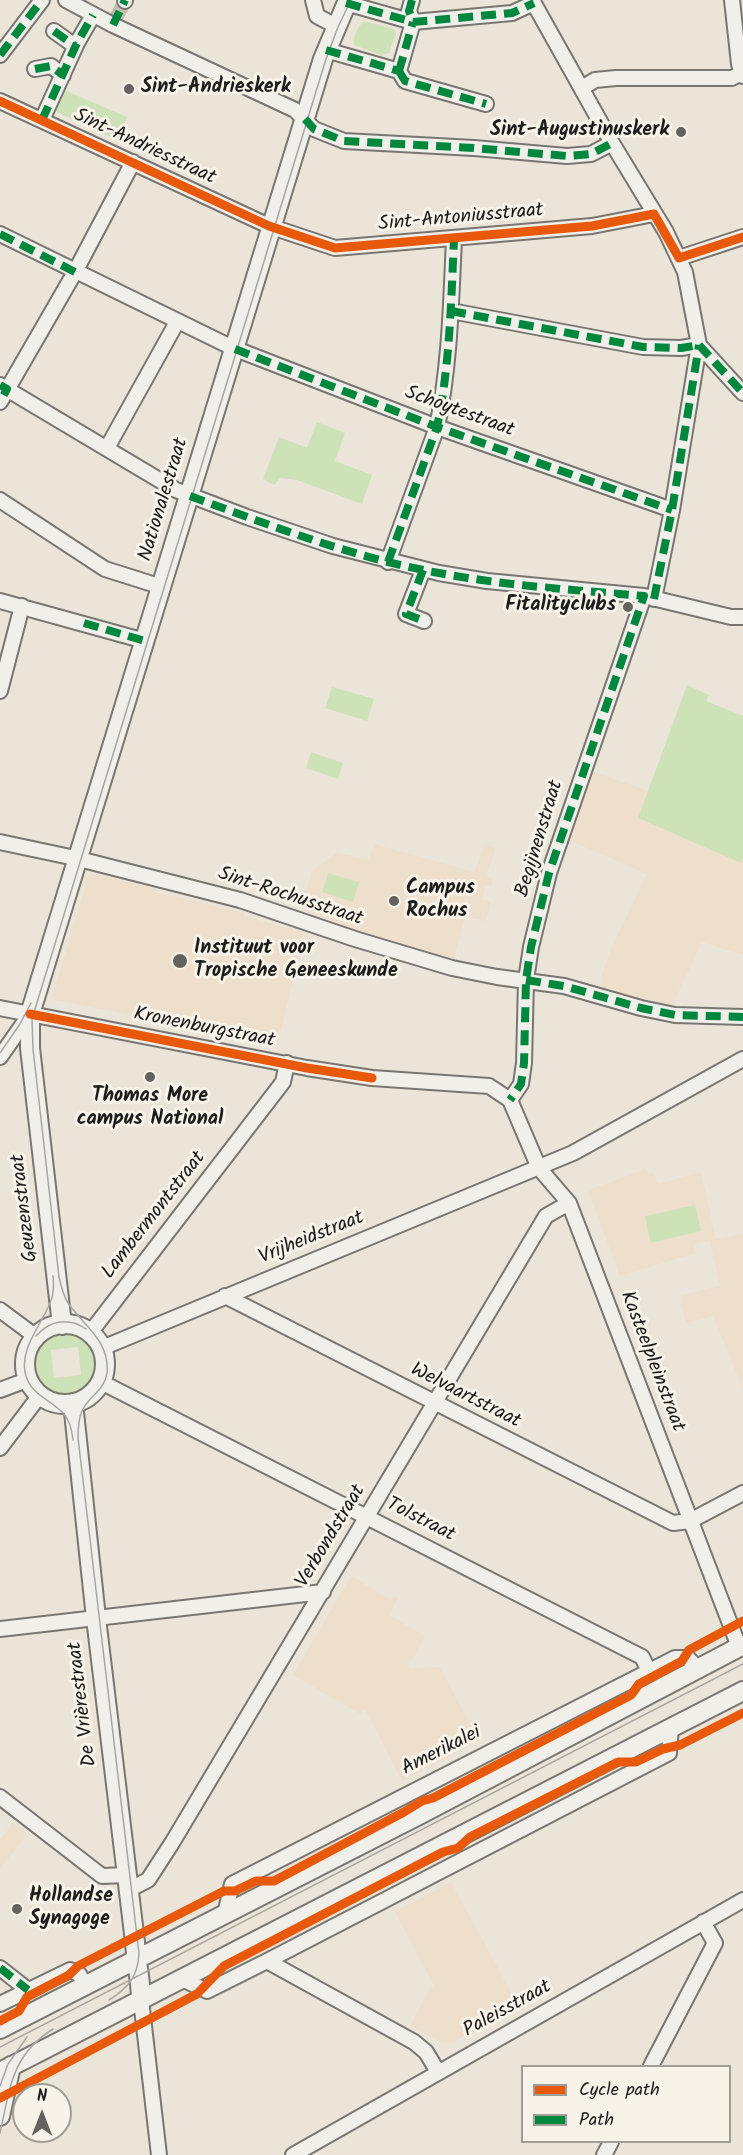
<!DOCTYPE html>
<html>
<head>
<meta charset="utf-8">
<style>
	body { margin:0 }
	#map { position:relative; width:743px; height:2155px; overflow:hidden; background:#ebe4d9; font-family:Kalam,sans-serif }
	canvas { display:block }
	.legend { position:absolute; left:521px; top:2065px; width:210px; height:78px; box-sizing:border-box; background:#f7f3e8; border:2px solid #9f9d96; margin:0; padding:8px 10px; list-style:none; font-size:18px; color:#1c1c1c }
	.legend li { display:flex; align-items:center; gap:12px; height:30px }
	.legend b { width:30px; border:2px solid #9f9d96 }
	.north { position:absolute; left:12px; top:2083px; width:60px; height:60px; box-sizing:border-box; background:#f7f3e8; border:2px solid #9f9d96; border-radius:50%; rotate:0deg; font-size:16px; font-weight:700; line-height:24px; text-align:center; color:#1c1c1c }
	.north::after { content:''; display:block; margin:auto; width:21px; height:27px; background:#64625e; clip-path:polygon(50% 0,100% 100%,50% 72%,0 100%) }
</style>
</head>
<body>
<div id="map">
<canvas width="743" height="2155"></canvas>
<ul class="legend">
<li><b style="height:8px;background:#e8590c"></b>Cycle path</li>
<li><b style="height:8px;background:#00873e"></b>Path</li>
</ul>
<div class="north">N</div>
</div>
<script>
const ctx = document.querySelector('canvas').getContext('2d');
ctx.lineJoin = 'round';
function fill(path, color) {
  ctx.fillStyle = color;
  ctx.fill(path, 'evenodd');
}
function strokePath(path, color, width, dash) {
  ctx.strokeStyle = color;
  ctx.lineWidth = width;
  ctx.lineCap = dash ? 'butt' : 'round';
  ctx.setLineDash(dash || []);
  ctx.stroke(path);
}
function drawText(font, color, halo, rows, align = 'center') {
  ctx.font = font + ' Kalam,sans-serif';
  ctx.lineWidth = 6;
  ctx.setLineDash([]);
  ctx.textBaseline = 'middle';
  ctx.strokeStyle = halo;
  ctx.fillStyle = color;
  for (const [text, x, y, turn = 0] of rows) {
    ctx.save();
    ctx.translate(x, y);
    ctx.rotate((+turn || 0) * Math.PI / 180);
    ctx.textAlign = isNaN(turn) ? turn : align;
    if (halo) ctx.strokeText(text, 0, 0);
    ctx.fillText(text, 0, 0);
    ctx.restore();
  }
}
fill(new Path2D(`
	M592,771L648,791L638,818L741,862L743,859V955L702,942L672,1006L601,989L603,979L601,978L612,946L647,874L569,840Z
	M374,844L474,872L485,844L496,848L486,876L493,879L491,887L486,886L481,899L491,902L486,921L465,917L454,959L365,933L300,908L312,872L336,853L369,859Z
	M94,874L158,890L157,893H160L244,913V916L304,932L278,1043L54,1000L53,994L86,884L88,876Z
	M646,1169L648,1173L653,1172L658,1184L701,1172L716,1239L743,1234V1389L713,1316L686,1323L679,1296L720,1286L710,1241L694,1244L696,1253L620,1276L588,1190Z
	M351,1576L391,1600L393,1596L398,1598L389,1615L425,1636L413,1659L408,1661L409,1668L440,1667L479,1741L402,1781L365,1709L360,1714L293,1675Z
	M13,1823L27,1834L0,1869V1840Z
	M451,1882L518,2005L452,2043H442L410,2026L430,1988L434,1986L395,1912Z`), '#eedfcc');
fill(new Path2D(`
	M364,21L394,29L396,33L389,53L381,55L354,45C352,38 358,26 364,21Z
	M57,87L127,117L117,140L48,108Z
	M317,422L345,433L335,461L372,475L362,504L297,480L280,478L274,485L263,479L279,437L307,448Z
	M687,685L709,695L706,701L743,716V858L741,863L638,818Z
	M332,687L374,699L367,721L325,708Z
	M311,752L343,763L338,779L306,768Z
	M328,873L359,882L353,902L322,892Z
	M695,1205L701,1231L651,1243L645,1216Z
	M66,1327C120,1332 111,1407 61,1400C52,1399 44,1395 38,1387C17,1362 37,1330 66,1327ZM78,1347L81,1375L54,1378L51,1350Z`), '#cee2b8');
strokePath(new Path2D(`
	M116,18L125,1`), '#c2bcb3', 14, [14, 7]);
const street = new Path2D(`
	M66,0L113,25L295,110L314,129L344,141L474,148L567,156L591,154L612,143
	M313,0L317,16L336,26
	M412,0L409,11L413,22
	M532,0L612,143L666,232L685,272L699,345L672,510L654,599
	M732,0L739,64L743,76
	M125,1V0
	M346,3L413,22L512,13L534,3
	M54,31L75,46
	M326,50L399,71
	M0,55L42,0
	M35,69L51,66L63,75
	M399,71L405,81L486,104
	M399,71L413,22
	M582,88L595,80L616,78H732L741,73
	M0,101L269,226L335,248L592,226L654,214
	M42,120L77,43L93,15
	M0,234L233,348L437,427L672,510
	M679,258L743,237
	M451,311L643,347L681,348L699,345
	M699,345L743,393
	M0,385L176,490L247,517L333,546L439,573L487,581L644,596L731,617H743
	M0,402L75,272L133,162
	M107,448L177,322
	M0,500L105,569L162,587
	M388,562L437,427C450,365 451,302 454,239
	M423,570L406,614L424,621
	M0,601L145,641
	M0,691L22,606
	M0,842L75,858L240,900L355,939L452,968L497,977L564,986L641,1008L675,1015L743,1017
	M0,1008L307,1068L372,1078L489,1086L510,1100
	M0,1057L30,1014
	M510,1100L539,1168L569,1203L739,1647
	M510,1100L521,1084L524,1063L526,980L531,947L549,873L644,596
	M225,1296L673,1523L690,1521L743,1493
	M0,1310L35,1336
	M90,1333L283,1082L287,1063
	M102,1348L573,1153L743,1059
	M101,1382L642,1657L649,1671
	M0,1390L27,1380
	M0,1448L40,1395
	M0,1629L323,1592
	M0,1797L102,1876L126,1875
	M128,1890L148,1880L172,1843L546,1216L569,1203
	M225,1914L232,1884L675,1658H688L697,1668
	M267,1961L414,2042L426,2052L438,2072
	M0,1968L28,1990
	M182,1979L207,1991L267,1961L669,1753L671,1727
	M141,2000L159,2155
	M0,2004L70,1970L79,1974L85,1985
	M651,2066L715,1943L703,1922
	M293,2155L743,1900
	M604,2155L611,2142`);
const secondary = new Path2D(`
	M25 1364a40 40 0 1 1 80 0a40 40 0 1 1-80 0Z
	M62,1325L30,1048V1014L323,59L348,0
	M73,1403L96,1618L135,1942C136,1962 141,1980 141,2000
	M0,2029L423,1813L743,1645
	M0,2072L743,1691
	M0,2116L11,2066`);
strokePath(street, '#797671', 18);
strokePath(secondary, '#797671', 22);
strokePath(street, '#f1efea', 14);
strokePath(secondary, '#f1efea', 18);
strokePath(new Path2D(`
	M0,1053L20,1024L31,1003
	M53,1276C54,1286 54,1295 50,1303C41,1326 18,1350 26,1376C32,1396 52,1400 64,1414C70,1421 72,1431 73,1440
	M36,1336C50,1320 69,1317 86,1329
	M109,2000C128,1988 138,1977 139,1953L78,1438C78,1429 78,1420 82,1411C88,1397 105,1390 107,1373C110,1341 84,1326 68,1303C63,1295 61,1286 59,1277L33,1049L32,1019L326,59L338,27L351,0
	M0,2047L743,1664
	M0,2086L8,2064L27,2037
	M0,2133C10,2089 11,2055 53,2029`), '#a8a6a3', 1.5);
strokePath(new Path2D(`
	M412,0L409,11L413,22
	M346,3L413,22L512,13L534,3
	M113,25L125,0
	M54,31L75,46
	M326,50L399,71
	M0,55L42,0
	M35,69L51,66L63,75
	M399,71L405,81L486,104
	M399,71L413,22
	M305,119L314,129L344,141L474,148L567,156L591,154L612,143
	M42,120L77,43L93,15
	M0,234L75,272
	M451,311L643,347L681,348L699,345
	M699,345L743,393
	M235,349L437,427L672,510
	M0,385L7,389L0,402
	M190,496C272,526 354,558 439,573C507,586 576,590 644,596L549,873L531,947L526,980L524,1063L521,1084L510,1100
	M388,562L437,427C450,365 451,302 454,239
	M423,570L406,614L424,621
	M654,599L672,510L699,345
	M84,623L145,641
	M526,980L564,986L641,1008L675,1015L743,1017
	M0,1968L28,1990`), '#00873e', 8, [15, 8]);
strokePath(new Path2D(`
	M0,101L269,226L335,248L592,226L654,214L679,258L743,237
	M30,1014L307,1068L372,1078
	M0,2021L19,2011L27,1997L69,1975L78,1966L224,1891H235L256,1881H274L404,1812L422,1801L433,1798L631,1695L639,1684L682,1661L689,1650L743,1621
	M0,2098L197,1994L224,1966L443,1852L458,1848L470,1837L618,1762H636L663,1749L680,1745L743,1713`), '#e8590c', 9);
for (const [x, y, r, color] of [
	[129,89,6,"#64625e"],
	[681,132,6,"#64625e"],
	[628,607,6,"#64625e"],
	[394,901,6,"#64625e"],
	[180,961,8,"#64625e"],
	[150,1077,6,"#64625e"],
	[17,1909,6,"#64625e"]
]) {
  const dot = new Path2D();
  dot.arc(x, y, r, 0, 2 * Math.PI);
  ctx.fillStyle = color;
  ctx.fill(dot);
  strokePath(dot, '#f7f3e8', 2);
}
drawText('bold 20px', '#1c1c1c', '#f7f3e8', [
	["Sint-Andrieskerk",141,89],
	["Sint-Augustinuskerk",669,132,"right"],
	["Fitalityclubs",616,607,"right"],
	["Campus",406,890],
	["Rochus",406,913],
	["Instituut voor",194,950],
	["Tropische Geneeskunde",194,973],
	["Thomas More",150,1098,"center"],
	["campus National",150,1121,"center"],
	["Hollandse",29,1898],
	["Synagoge",29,1921]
], 'left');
drawText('20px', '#1c1c1c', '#f7f3e8', [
	["Sint-Andriesstraat",144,148,25],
	["Sint-Antoniusstraat",461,219,-5],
	["Schoytestraat",459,413,20],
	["Nationalestraat",165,500,-73],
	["Begijnenstraat",541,839,-73],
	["Sint-Rochusstraat",290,898,18],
	["Kronenburgstraat",204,1029,11],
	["Geuzenstraat",26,1208,-97],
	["Lambermontstraat",155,1216,-52],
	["Vrijheidstraat",312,1239,-22],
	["Kasteelpleinstraat",651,1362,69],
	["Welvaartstraat",465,1397,27],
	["Tolstraat",420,1521,27],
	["Verbondstraat",332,1537,-59],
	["De Vrièrestraat",84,1704,-97],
	["Amerikalei",442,1752,-27],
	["Paleisstraat",508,2010,-29]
]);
</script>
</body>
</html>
